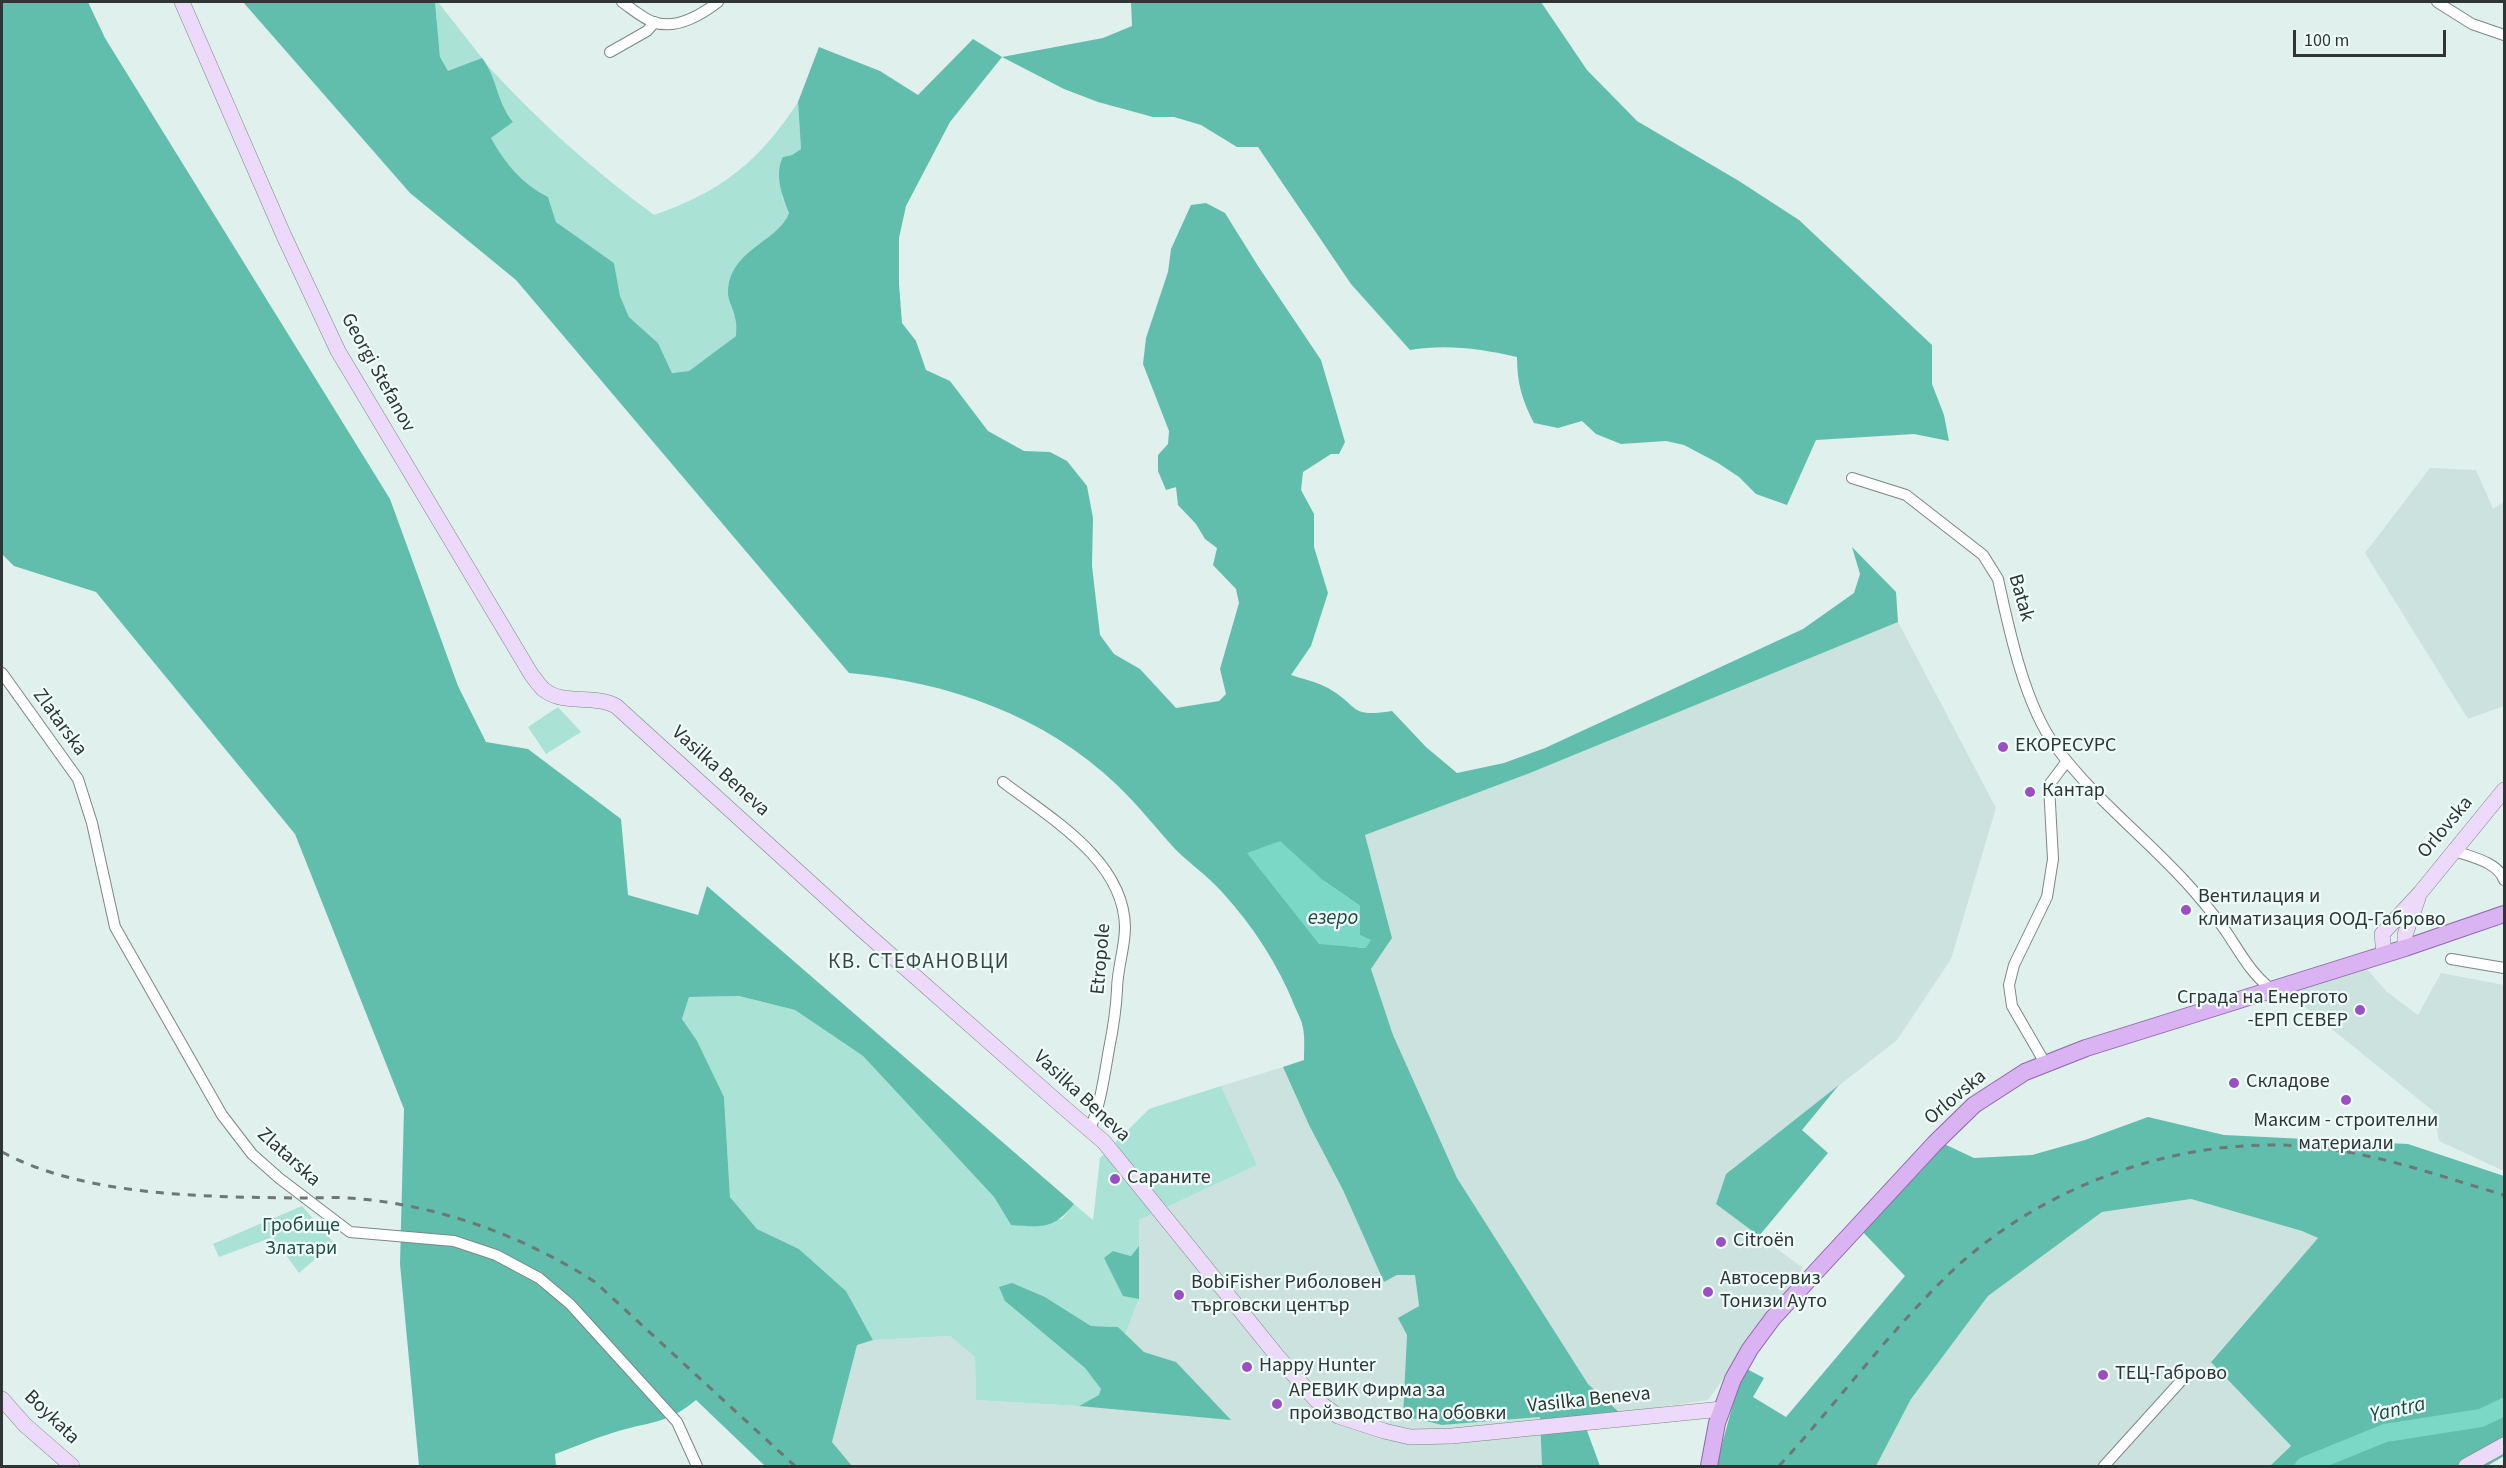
<!DOCTYPE html>
<html>
<head>
<meta charset="utf-8">
<style>
	body { margin:0 }
	#map { position:relative; width:2506px; height:1468px; overflow:hidden; background:#e0f0ec; font-family:"Source Sans 3",sans-serif }
	canvas { display:block }
	.frame { position:absolute; inset:0; border:3px solid #2f3534; pointer-events:none }
	.scale { position:absolute; left:2293px; top:30px; width:153px; height:27px; box-sizing:border-box; border:3px solid #2f3534; border-top:0; padding-left:8px; font-size:18px; line-height:21px; white-space:nowrap; color:#2f3534; -webkit-text-stroke:4px #eefdf9; paint-order:stroke }
</style>
</head>
<body>
<div id="map">
<canvas width="2506" height="1468"></canvas>
<div class="frame"></div>
<div class="scale">100 m</div>
</div>
<script>
const ctx = document.querySelector('canvas').getContext('2d');
ctx.lineJoin = 'round';
function fill(path, color) {
  ctx.fillStyle = color;
  ctx.fill(path, 'evenodd');
}
function strokePath(path, color, width, dash) {
  ctx.strokeStyle = color;
  ctx.lineWidth = width;
  ctx.lineCap = dash ? 'butt' : 'round';
  ctx.setLineDash(dash || []);
  ctx.stroke(path);
}
function drawText(font, color, halo, rows, align = 'center') {
  ctx.font = font + ' "Source Sans 3",sans-serif';
  ctx.lineWidth = 4.5;
  ctx.setLineDash([]);
  ctx.textBaseline = 'middle';
  ctx.strokeStyle = halo;
  ctx.fillStyle = color;
  for (const [text, x, y, turn = 0] of rows) {
    ctx.save();
    ctx.translate(x, y);
    ctx.rotate((+turn || 0) * Math.PI / 180);
    ctx.textAlign = isNaN(turn) ? turn : align;
    if (halo) ctx.strokeText(text, 0, 0);
    ctx.fillText(text, 0, 0);
    ctx.restore();
  }
}
fill(new Path2D(`
	M2430,468L2476,470L2493,509L2504,502V706L2468,719L2365,553Z
	M1898,622L1996,808L1951,959L1897,1040L1726,1174L1716,1204L1803,1268L1708,1400L1620,1413L1588,1384L1457,1178L1393,1035L1371,969L1392,938L1365,835L1530,773Z
	M2366,968L2387,992L2418,1015L2441,973L2504,985V1171L2439,1141L2433,1111L2290,995L2301,988Z
	M1283,1067L1309,1125L1343,1190L1384,1282L1397,1275L1415,1274L1419,1306L1399,1318L1407,1335L1403,1416L1442,1425L1541,1417L1542,1466H852L832,1442L857,1344L873,1340L950,1336L975,1357L976,1400L1097,1407L1176,1362L1144,1352L1125,1334L1139,1299V1220L1257,1165L1221,1086Z
	M2191,1199L2302,1231L2318,1238L2211,1361L2291,1447L2270,1466H1876L1911,1399L1988,1296L2102,1212Z`), '#cbe2de');
fill(new Path2D(`
	M435,2H438L482,58L448,72L440,57Z
	M487,65C538,121 593,170 654,215C721,192 760,161 798,102L801,149L792,155L783,157L782,197L789,213C778,242 730,249 728,291C727,300 734,309 735,318C737,324 736,330 736,336L689,371L672,373L658,343L629,317L620,297L614,263L556,222L548,197C521,183 506,164 491,138L513,122L503,109Z
	M558,707L581,732L546,754L528,727Z
	M739,996L795,1010L863,1056L994,1197L1011,1225L1062,1219L1074,1204L1093,1220L1100,1158L1149,1109L1221,1086L1257,1165L1139,1220V1246L1131,1256L1113,1251L1123,1295L1139,1299L1125,1334L1118,1327L1091,1326L1045,1297L1005,1301L1085,1368L1101,1389L1100,1395L1079,1406L976,1400L975,1357L950,1336L873,1340L846,1291L799,1249L757,1229L730,1197L724,1097L682,1019L689,997Z
	M302,1206L334,1243L299,1273L273,1237L219,1257L213,1244Z`), '#aae2d6');
fill(new Path2D(`
	M2,2H88L105,38L390,499L458,686L486,742L528,749L621,819L628,895L698,915L707,886L1074,1204C1053,1230 1042,1227 1011,1225L994,1197L863,1056L795,1010L739,996L689,997L682,1019L697,1041L724,1097L730,1197L757,1229L799,1249L846,1291L873,1340L857,1345L832,1442L852,1466H765L696,1400C668,1423 655,1421 622,1430C600,1436 577,1446 555,1454L556,1466H419L400,1264L404,1109L295,834L96,592L14,566L2,554Z
	M243,2H435L440,57L448,71L482,58C497,77 496,101 513,122L491,138C506,164 521,183 548,197L556,222L614,263L620,296L629,317L658,343L672,373L689,371L736,336C736,330 737,324 735,318C734,309 727,300 728,291C730,249 778,242 789,213C782,196 774,174 783,157L792,155L801,149L798,102L819,47L880,71L918,95L973,39L1002,57L1103,38L1132,26L1131,2H1541L1587,70L1637,121L1739,181L1799,220L1932,345V384L1944,415L1949,441L1914,434L1816,440L1787,505L1756,494L1739,477L1718,463L1684,445L1666,441L1621,444L1596,434L1582,421L1558,428L1534,423C1522,400 1517,383 1517,357C1482,349 1446,344 1410,350L1351,284L1258,147H1237L1201,125L1174,117H1153L1098,102L1064,89L1002,57L950,122L906,206L899,238V284L902,323L916,341L926,370L950,381L988,431L1024,451L1050,452L1067,461L1087,486L1093,518L1092,566L1100,635L1114,654L1140,669L1176,708L1219,701L1226,694L1220,669L1239,603L1236,589L1213,565L1217,548L1205,539L1196,524L1178,505L1176,487L1166,490L1158,471V455L1168,444L1169,431L1143,364L1146,338L1168,272L1171,249L1191,205L1206,203L1225,213L1258,266L1321,360L1345,442L1339,454H1331L1303,472L1301,490L1314,514V547L1328,593L1311,646L1291,675C1303,679 1317,682 1328,688C1360,706 1348,718 1392,711L1426,747L1457,773L1504,763L1545,748L1803,629L1854,593L1860,574L1852,547L1896,592L1898,622L1530,773L1365,835L1392,938L1371,969L1393,1035L1457,1178L1588,1384L1620,1413L1586,1428L1600,1466H1542L1540,1417L1442,1425L1403,1416L1407,1335L1398,1318L1419,1306L1415,1275H1397L1384,1282L1343,1190L1309,1125L1283,1067L1304,1060C1304,1050 1305,1038 1303,1028C1302,1021 1298,1014 1295,1007C1278,964 1253,926 1222,892C1208,876 1190,864 1175,849C1156,828 1138,805 1117,785C1044,715 948,682 849,673L516,280L410,193ZM1324,881L1360,906V935L1366,948L1319,943Z
	M1839,1085L1802,1130L1828,1153L1759,1236L1716,1204L1726,1174Z
	M2148,1117L2224,1135L2408,1144L2504,1176V1456L2487,1466H2270L2291,1446L2211,1362L2318,1238L2302,1231L2191,1199L2102,1212L1988,1296L1911,1399L1876,1466H1711L1721,1448L1743,1367L1764,1378L1753,1397L1786,1417L1905,1276L1861,1230L1940,1142L1974,1158L2032,1155L2085,1140Z
	M1139,1246V1299L1123,1296L1104,1258L1113,1251L1131,1256Z
	M1012,1283L1045,1297L1091,1326L1118,1327L1144,1352L1176,1362L1231,1420L1079,1406L1099,1395L1101,1389L1085,1368L1005,1301L999,1287Z`), '#61bead');
fill(new Path2D(`
	M1280,841L1324,881L1360,906V935L1371,940L1366,948L1319,944L1247,853Z`), '#7bd8c6');
strokePath(new Path2D(`
	M2304,1466L2385,1433L2481,1418L2504,1407`), '#7bd8c6', 18);
const street = new Path2D(`
	M622,2C631,8 642,18 653,22C675,30 701,15 718,2
	M2437,2L2472,24L2504,35
	M610,52L647,31L655,22
	M1852,478L1906,495L1983,555L1998,579C2009,630 2025,706 2056,747C2095,800 2149,840 2192,889C2205,904 2218,919 2229,936C2242,956 2252,974 2271,989
	M2,673L78,779L92,823L115,927L222,1115L252,1154L279,1178L350,1232L454,1241L496,1255L539,1278L570,1304L677,1422L697,1466
	M1003,782C1050,818 1124,860 1125,927C1125,948 1117,969 1117,990C1116,1011 1113,1029 1109,1049C1104,1077 1101,1103 1090,1129
	M2455,851C2471,857 2498,862 2504,880
	M2451,959L2504,968
	M2045,1063L2012,1006L2009,985L2014,965L2047,897L2053,859L2049,785L2067,761
	M2104,1466L2180,1382`);
const secondary = new Path2D(`
	M182,2L284,236L338,351L531,674C535,679 538,684 543,689C563,706 594,694 616,706L859,927L1062,1106L1104,1142L1278,1357L1316,1400L1338,1416L1384,1431L1410,1437L1452,1436L1722,1409
	M2405,948V935L2418,898
	M2384,954L2382,934L2420,893L2504,790
	M2,1399L25,1425L72,1466
	M2466,1466L2504,1445`);
const primary = new Path2D(`
	M1709,1466L1717,1423L1733,1379L1750,1349L1773,1318L1935,1143L1974,1105L2025,1072L2086,1048L2405,948L2504,914`);
strokePath(street, '#7a8884', 12);
strokePath(secondary, '#7a8884', 16);
strokePath(primary, '#8f66aa', 18);
strokePath(street, '#fff', 10);
strokePath(secondary, '#edd9f9', 15);
strokePath(primary, '#dab3f2', 16);
strokePath(new Path2D(`
	M2,1152C85,1197 210,1197 304,1198C319,1198 334,1197 349,1198C436,1204 522,1235 595,1282L795,1466
	M1779,1466C1837,1403 1888,1333 1950,1273C2041,1186 2176,1137 2302,1146C2371,1151 2439,1176 2504,1195`), '#6d7775', 3, [8, 8]);
for (const [x, y, r, color] of [
	[2003,747,6,"#9a50c3"],
	[2030,792,6,"#9a50c3"],
	[2186,910,6,"#9a50c3"],
	[2360,1010,6,"#9a50c3"],
	[2234,1083,6,"#9a50c3"],
	[2346,1100,6,"#9a50c3"],
	[1115,1179,6,"#9a50c3"],
	[1721,1242,6,"#9a50c3"],
	[1708,1292,6,"#9a50c3"],
	[1179,1295,6,"#9a50c3"],
	[1247,1367,6,"#9a50c3"],
	[2103,1375,6,"#9a50c3"],
	[1277,1404,6,"#9a50c3"]
]) {
  const dot = new Path2D();
  dot.arc(x, y, r, 0, 2 * Math.PI);
  ctx.fillStyle = color;
  ctx.fill(dot);
  strokePath(dot, '#eefdf9', 2);
}
drawText('20px', '#2f3534', '#eefdf9', [
	["Georgi Stefanov",377,373,61],
	["Batak",2020,598,74],
	["Zlatarska",59,723,54],
	["Vasilka Beneva",720,772,42],
	["Orlovska",2446,828,-50],
	["Etropole",1102,959,-85],
	["Vasilka Beneva",1081,1097,43],
	["Orlovska",1956,1098,-40],
	["Zlatarska",288,1158,42],
	["Vasilka Beneva",1589,1401,-6],
	["Boykata",51,1418,44]
]);
drawText('20px', '#2f3534', '#eefdf9', [
	["ЕКОРЕСУРС",2015,747],
	["Кантар",2042,792],
	["Вентилация и",2198,898],
	["климатизация ООД-Габрово",2198,921],
	["Сграда на Енергото",2348,999,"right"],
	["-ЕРП СЕВЕР",2348,1022,"right"],
	["Складове",2246,1083],
	["Максим - строителни",2346,1122,"center"],
	["материали",2346,1145,"center"],
	["Сараните",1127,1179],
	["Citroën",1733,1242],
	["Автосервиз",1720,1280],
	["Тонизи Ауто",1720,1303],
	["BobiFisher Риболовен",1191,1284],
	["търговски център",1191,1307],
	["Happy Hunter",1259,1367],
	["ТЕЦ-Габрово",2115,1375],
	["АРЕВИК Фирма за",1289,1392],
	["пройзводство на обовки",1289,1415]
], 'left');
drawText('20px', '#234d46', '#eefdf9', [
	["Гробище",301,1227],
	["Златари",301,1250]
]);
drawText('italic 21px', '#1d4740', '#eefdf9', [
	["езеро",1333,919],
	["Yantra",2398,1411,-13]
]);
ctx.letterSpacing = '1.5px';
drawText('21px', '#394643', '#eefdf9', [
	["КВ. СТЕФАНОВЦИ",919,963]
]);
ctx.letterSpacing = '0px';
</script>
</body>
</html>
